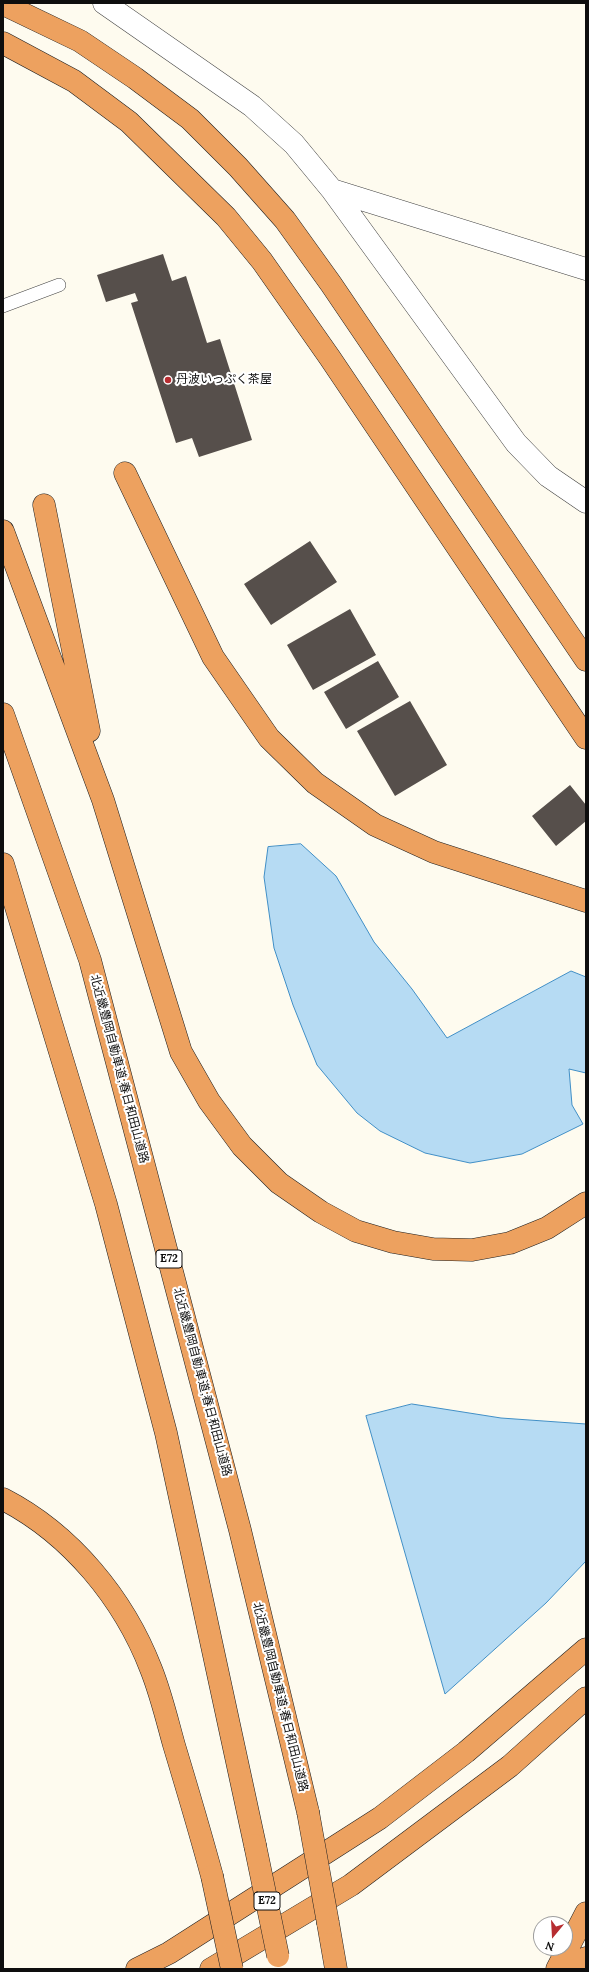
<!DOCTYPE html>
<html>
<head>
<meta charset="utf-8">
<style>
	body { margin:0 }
	#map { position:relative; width:589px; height:1972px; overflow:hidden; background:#fefbef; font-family:Lora,serif }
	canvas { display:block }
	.frame { position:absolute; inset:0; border:4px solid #0e0e0e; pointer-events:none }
	.north { position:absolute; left:533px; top:1916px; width:40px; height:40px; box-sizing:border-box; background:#fff; border:1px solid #9f9f9f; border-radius:50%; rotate:198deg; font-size:11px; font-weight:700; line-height:16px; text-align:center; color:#0e0e0e }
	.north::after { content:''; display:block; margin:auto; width:14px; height:18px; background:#b72d31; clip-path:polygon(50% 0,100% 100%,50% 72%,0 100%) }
</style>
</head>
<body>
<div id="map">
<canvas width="589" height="1972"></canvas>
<div class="frame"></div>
<div class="north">N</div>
</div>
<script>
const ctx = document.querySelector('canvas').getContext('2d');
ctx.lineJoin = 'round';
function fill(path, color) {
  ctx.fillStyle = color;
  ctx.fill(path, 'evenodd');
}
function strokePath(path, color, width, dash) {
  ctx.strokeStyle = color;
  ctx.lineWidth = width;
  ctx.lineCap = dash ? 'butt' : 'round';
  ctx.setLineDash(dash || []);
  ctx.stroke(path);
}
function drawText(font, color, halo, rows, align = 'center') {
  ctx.font = font + ' Lora,"Noto Sans JP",serif';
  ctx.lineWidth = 4;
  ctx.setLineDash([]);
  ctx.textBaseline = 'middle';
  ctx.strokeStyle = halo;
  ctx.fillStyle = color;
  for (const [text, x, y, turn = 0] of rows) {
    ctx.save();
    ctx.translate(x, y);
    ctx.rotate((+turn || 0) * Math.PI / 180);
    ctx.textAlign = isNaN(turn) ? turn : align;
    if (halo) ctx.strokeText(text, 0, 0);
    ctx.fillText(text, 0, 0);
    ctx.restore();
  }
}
const water = new Path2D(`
	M301,844L336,876L374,942L412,989L447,1038L571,971L586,977V1073L569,1069L572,1105L583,1124L522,1154L470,1163L425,1153L380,1131L357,1113L317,1065L293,1005L274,948L264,877L268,847Z
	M412,1404L501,1418L586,1424V1561L546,1603L445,1694L366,1416Z`);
fill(water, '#b6dbf3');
strokePath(water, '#418fc6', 1);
fill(new Path2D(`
	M163,254L172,281L186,276L207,343L220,339L252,440L199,457L192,438L176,443L131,303L138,301L135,293L106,302L97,275Z
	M310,541L337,582L271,625L244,584Z
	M350,609L376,655L313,690L287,645Z
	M378,661L399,697L346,729L324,692Z
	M410,701L447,765L395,796L357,731Z
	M570,785L586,805V821L556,846L532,816Z`), '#564f4b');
const lane = new Path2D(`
	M3,306L59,285`);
const street = new Path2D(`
	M104,3L252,106L294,144L332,190L516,443L548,476L586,502
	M332,190L586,269`);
const highway = new Path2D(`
	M3,4L80,41L135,78L190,119L238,167L285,220L331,284L586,660
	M3,43L74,81L129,122L226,217L262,261L330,358L586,738
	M125,473L213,657L269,738L315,783L375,825L434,852L586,901
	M44,505L89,731
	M3,531L103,800L181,1052L209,1101L242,1146L279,1183L321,1212L356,1231L393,1242L433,1249L472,1250L510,1243L547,1228L586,1203
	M3,714L90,960L240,1530L308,1812
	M3,864L106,1204L166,1433L255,1845
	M3,1499C71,1534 124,1599 151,1669C161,1694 167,1720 174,1745C187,1788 200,1832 212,1876
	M328,1923L336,1969
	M137,1969L169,1953L380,1818L466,1752L586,1649
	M211,1969L351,1885L510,1766L586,1698
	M557,1969L586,1913
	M577,1969L586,1958`);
strokePath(lane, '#414141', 14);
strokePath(street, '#414141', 23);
strokePath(highway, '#1f1f1f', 23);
strokePath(lane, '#fff', 13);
strokePath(street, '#fff', 22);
strokePath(highway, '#eda15f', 22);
const highwayBridge = new Path2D(`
	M308,1812L328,1923
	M255,1845L278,1956
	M212,1876L232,1969`);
strokePath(highwayBridge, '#1f1f1f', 23, []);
strokePath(highwayBridge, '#eda15f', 22);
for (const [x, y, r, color] of [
	[168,380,4,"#b72d31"]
]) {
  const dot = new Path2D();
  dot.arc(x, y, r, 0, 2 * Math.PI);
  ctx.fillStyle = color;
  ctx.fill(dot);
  strokePath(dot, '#fff', 1.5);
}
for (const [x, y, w] of [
	[169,1259,26],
	[267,1901,26]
]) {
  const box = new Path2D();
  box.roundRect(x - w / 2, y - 9, w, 18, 3);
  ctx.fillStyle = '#fff';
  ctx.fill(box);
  strokePath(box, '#0e0e0e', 1);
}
drawText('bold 11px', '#0e0e0e', null, [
	["E72",169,1259],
	["E72",267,1901]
]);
drawText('12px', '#0e0e0e', '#fff', [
	["丹波いっぷく茶屋",176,380]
], 'left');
drawText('12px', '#0e0e0e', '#fff', [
	["北近畿豊岡自動車道;春日和田山道路",119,1069,75],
	["北近畿豊岡自動車道;春日和田山道路",202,1382,75],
	["北近畿豊岡自動車道;春日和田山道路",280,1697,76]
]);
</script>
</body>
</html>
